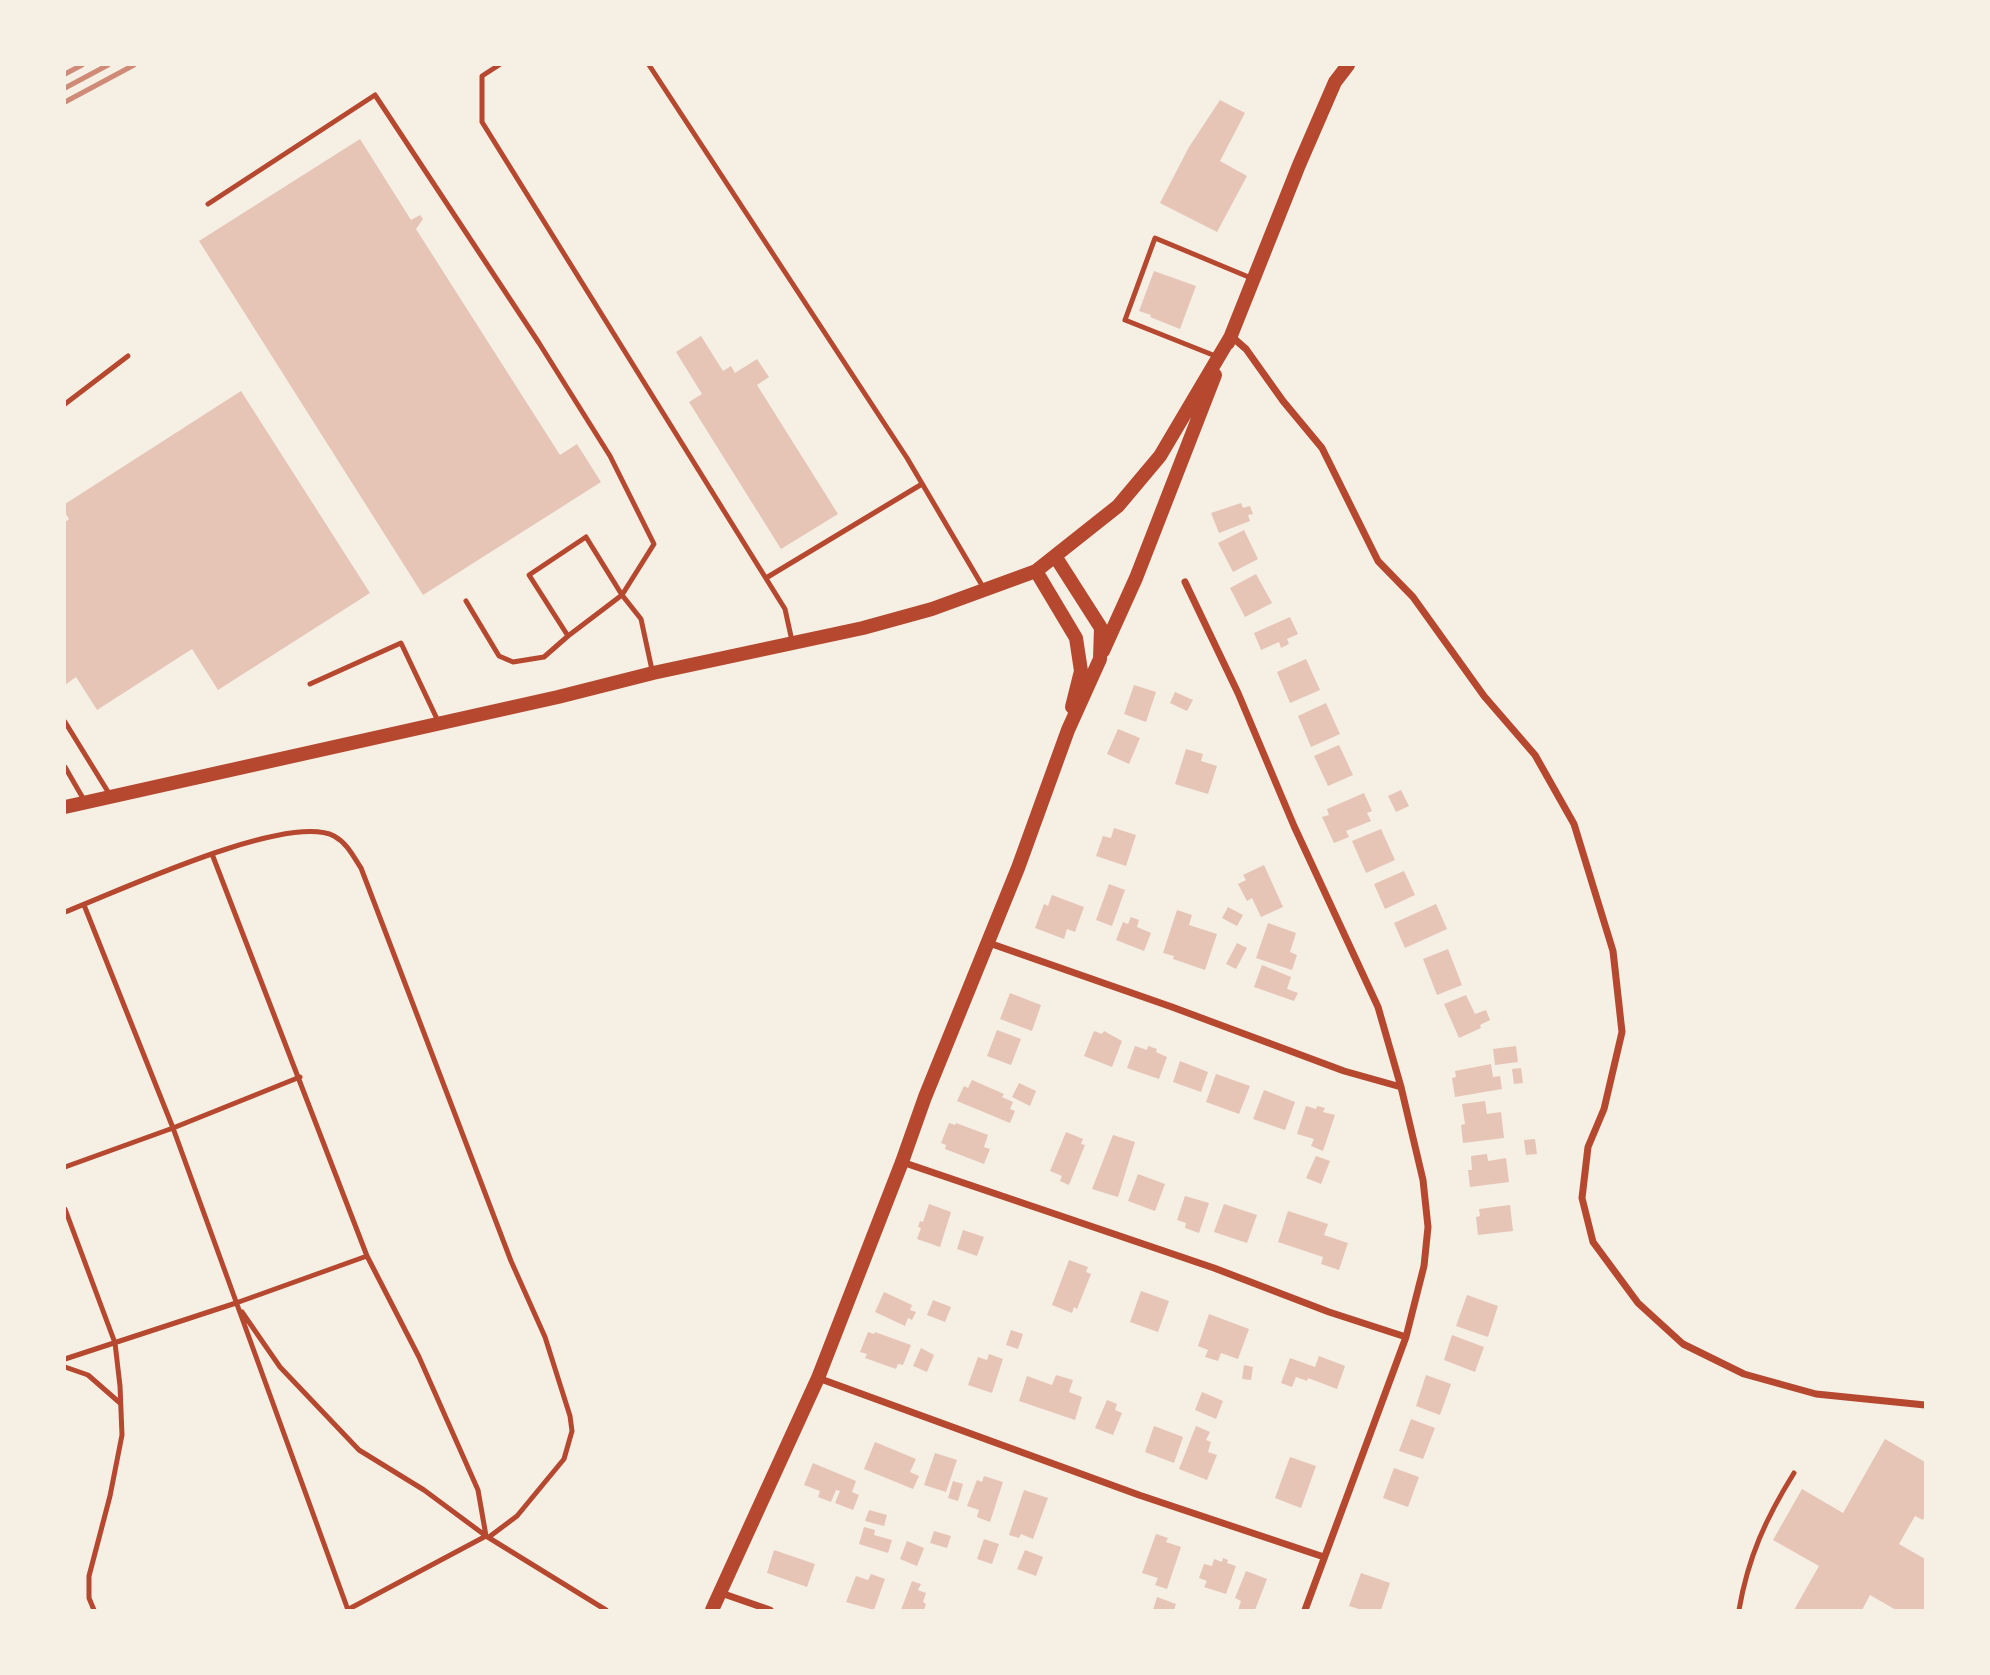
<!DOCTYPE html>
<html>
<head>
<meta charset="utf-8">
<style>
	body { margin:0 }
	#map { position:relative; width:1990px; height:1675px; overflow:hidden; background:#f6efe4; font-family:"Open Sans",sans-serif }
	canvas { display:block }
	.frame { position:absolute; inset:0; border:66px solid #f6efe4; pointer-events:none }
</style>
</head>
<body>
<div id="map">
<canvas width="1990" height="1675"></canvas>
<div class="frame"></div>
</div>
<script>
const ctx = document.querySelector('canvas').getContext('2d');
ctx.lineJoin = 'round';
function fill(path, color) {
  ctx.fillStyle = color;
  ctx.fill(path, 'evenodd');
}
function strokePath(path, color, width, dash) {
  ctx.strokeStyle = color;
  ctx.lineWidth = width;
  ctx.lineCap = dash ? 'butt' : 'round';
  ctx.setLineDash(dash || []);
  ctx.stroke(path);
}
fill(new Path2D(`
	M1220,100L1245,113L1220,161L1247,176L1217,232L1160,203L1189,147Z
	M360,139L411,220L420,215L423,219L416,229L560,455L577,444L601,482L423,595L199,241Z
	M1154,271L1196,286L1180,329L1150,317L1151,315L1139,311Z
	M701,336L723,371L731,366L735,373L757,359L769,377L757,385L838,514L781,549L689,402L702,394L676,352Z
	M241,391L370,593L218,690L192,649L97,710L76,677L65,685V522L69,519L65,513V504Z
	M1241,503L1243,508L1250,506L1253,514L1248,515L1250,521L1219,533L1211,513Z
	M1244,530L1258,559L1233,572L1218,543Z
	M1256,574L1272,603L1245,617L1230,588Z
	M1290,617L1298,634L1287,639L1289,644L1281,648L1279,642L1261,650L1254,633Z
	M1306,659L1320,690L1290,703L1277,672Z
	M1134,685L1156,692L1146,722L1124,714Z
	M1175,692L1193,700L1187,711L1170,703Z
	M1326,703L1340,734L1311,747L1298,716Z
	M1118,729L1140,738L1129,764L1107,754Z
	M1339,745L1353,775L1328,786L1314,756Z
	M1186,749L1203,754L1201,761L1217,766L1208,794L1175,784Z
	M1401,790L1409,806L1396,812L1388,796Z
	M1364,793L1372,811L1367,813L1371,821L1346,831L1349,837L1334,843L1322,817L1329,815L1327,809Z
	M1114,828L1136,835L1126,866L1096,856L1103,836L1111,838Z
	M1381,829L1395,860L1366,873L1352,841Z
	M1264,865L1283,907L1261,917L1252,898L1247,901L1238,884L1246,880L1243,875Z
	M1404,871L1415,895L1385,909L1374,884Z
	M1109,884L1125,890L1112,926L1096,920Z
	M1052,895L1084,907L1075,932L1067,929L1064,939L1035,928L1044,904L1048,906Z
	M1436,904L1447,929L1405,948L1394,923Z
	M1228,907L1243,915L1237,926L1222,918Z
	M1177,910L1192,915L1189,925L1217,934L1205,970L1173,959L1174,956L1163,953Z
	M1131,917L1139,920L1137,927L1151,933L1144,951L1116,940L1123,922L1128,924Z
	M1268,923L1296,933L1290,952L1297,955L1292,970L1256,958Z
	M1237,943L1247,948L1236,969L1226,964Z
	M1448,949L1462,985L1437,995L1423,959Z
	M1262,965L1291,977L1287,989L1298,993L1294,1001L1254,987Z
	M1010,993L1041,1005L1032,1031L1000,1019Z
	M1466,995L1475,1014L1486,1010L1490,1020L1480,1025L1481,1028L1459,1038L1444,1004Z
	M997,1030L1021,1039L1011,1065L987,1056Z
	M1094,1031L1102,1034L1104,1031L1122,1041L1112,1067L1084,1056Z
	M1135,1046L1147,1050L1148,1046L1157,1049L1156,1052L1167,1057L1159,1079L1127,1068Z
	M1516,1046L1518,1062L1495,1065L1493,1049Z
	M1180,1061L1208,1072L1201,1092L1173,1082Z
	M1491,1064L1493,1077L1500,1076L1502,1089L1455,1097L1452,1078L1456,1077L1455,1071Z
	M1521,1068L1523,1083L1514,1084L1512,1069Z
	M1216,1074L1250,1086L1239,1114L1206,1102Z
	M972,1080L1004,1094L1002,1097L1013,1102L1010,1109L1015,1111L1010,1123L957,1101L964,1086L968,1088Z
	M1019,1083L1036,1091L1030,1106L1012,1097Z
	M1264,1090L1295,1102L1285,1130L1253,1119Z
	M1485,1101L1487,1114L1501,1112L1504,1138L1463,1143L1461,1125L1465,1124L1462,1104Z
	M1306,1106L1316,1109L1317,1106L1325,1108L1323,1112L1335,1115L1323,1151L1311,1146L1314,1139L1297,1134Z
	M949,1123L955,1125L956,1123L988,1135L984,1147L990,1149L984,1164L945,1149L946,1145L941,1143Z
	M1066,1132L1083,1139L1081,1144L1085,1145L1069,1185L1060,1181L1062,1176L1050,1171Z
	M1113,1135L1135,1142L1118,1197L1092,1189Z
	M1535,1139L1537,1154L1526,1155L1524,1140Z
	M1487,1154L1488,1161L1506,1158L1509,1182L1470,1187L1468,1170H1472L1471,1156Z
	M1316,1156L1330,1161L1321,1184L1306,1178Z
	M1138,1174L1165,1184L1155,1211L1128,1201Z
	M1185,1196L1209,1203L1199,1233L1185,1228L1186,1223L1177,1220Z
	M929,1204L951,1212L940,1247L917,1239L921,1228L918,1227L920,1221L923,1222Z
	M1224,1204L1257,1215L1247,1243L1214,1232Z
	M1510,1205L1513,1231L1478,1235L1476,1217L1480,1216L1479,1209Z
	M1288,1211L1328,1224L1324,1235L1348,1243L1339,1270L1321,1264L1323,1257L1278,1242Z
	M963,1230L984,1237L977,1256L957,1249Z
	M1069,1260L1088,1267L1086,1272L1091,1274L1077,1309L1074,1307L1072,1313L1052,1305Z
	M1141,1291L1169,1301L1158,1332L1130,1322Z
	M884,1292L912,1305L910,1310L916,1312L912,1320L908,1318L905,1326L875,1312Z
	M1467,1295L1498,1306L1488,1337L1456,1326Z
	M933,1300L951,1307L945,1322L927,1315Z
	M1209,1314L1249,1329L1238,1359L1221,1353L1218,1361L1205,1357L1208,1350L1198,1346Z
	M1011,1330L1023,1334L1018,1349L1006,1345Z
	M868,1332L874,1334L875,1332L911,1345L903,1365L898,1364L896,1369L865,1358L867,1354L860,1352Z
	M1452,1335L1484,1347L1475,1372L1444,1360Z
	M921,1348L934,1355L927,1372L913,1366Z
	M989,1354L1003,1359L992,1393L968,1385L978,1357L987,1360Z
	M1319,1356L1345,1366L1337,1389L1308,1378L1307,1381L1296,1377L1292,1387L1281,1383L1290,1358L1315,1367Z
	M1244,1365L1253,1367L1251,1380L1242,1379Z
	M1056,1375L1073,1380L1069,1392L1082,1397L1075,1420L1019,1401L1027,1376L1052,1385Z
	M1426,1375L1451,1384L1440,1415L1416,1406Z
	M1202,1392L1223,1401L1216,1419L1195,1410Z
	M1107,1400L1117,1404L1115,1410L1122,1413L1113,1435L1095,1428Z
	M1411,1419L1435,1428L1423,1459L1399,1451Z
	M1154,1426L1183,1437L1174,1463L1145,1452Z
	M1196,1426L1210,1432L1206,1440L1211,1442L1208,1452L1217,1455L1207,1480L1179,1469Z
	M1885,1439L1925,1462V1515L1923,1520L1915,1516L1899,1544L1925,1559V1610H1896L1870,1595L1862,1610H1794L1819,1566L1773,1540L1802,1489L1843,1513Z
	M875,1442L916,1459L910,1472L919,1476L913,1489L864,1469Z
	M935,1453L957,1460L946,1492L924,1485Z
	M1290,1457L1316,1466L1301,1508L1275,1498Z
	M813,1463L856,1481L852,1492L859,1495L853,1510L835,1503L840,1491L836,1490L831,1502L818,1497L820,1491L804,1485Z
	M1394,1468L1419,1477L1408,1507L1383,1498Z
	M984,1476L1003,1482L990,1522L977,1517L979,1510L967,1506L977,1480L982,1482Z
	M953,1481L963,1484L958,1501L948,1498Z
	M1024,1490L1048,1498L1033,1539L1021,1534L1019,1538L1009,1535Z
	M869,1510L887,1515L884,1526L865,1521Z
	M864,1527L875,1530L874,1535L892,1540L888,1553L859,1544Z
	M934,1531L951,1536L947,1548L930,1543Z
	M1156,1534L1168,1538L1166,1542L1181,1547L1167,1589L1155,1585L1158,1578L1142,1573Z
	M984,1539L999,1544L992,1564L977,1559Z
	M907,1541L924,1548L917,1566L900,1559Z
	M774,1550L815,1564L807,1587L767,1573Z
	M1025,1550L1043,1557L1036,1576L1017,1569Z
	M1223,1558L1228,1560L1227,1563L1236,1566L1226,1594L1204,1587L1207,1581L1199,1578L1204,1564L1212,1566L1214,1559L1222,1562Z
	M1246,1571L1267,1579L1255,1610H1238L1241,1601L1235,1598Z
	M1361,1573L1390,1583L1381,1610H1362L1349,1606Z
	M871,1574L885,1579L874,1610L846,1602L856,1576L868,1580Z
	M912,1581L921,1584L918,1590L926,1593L923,1602L926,1604L924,1610H901Z
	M1157,1597L1176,1604L1174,1610H1153Z`), '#e6c5b7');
strokePath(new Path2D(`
	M499,65L482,76V122L785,609L792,641
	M649,65L907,458L983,587
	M208,204L375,95L539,343L610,456L654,544L622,595L568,636L544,657L513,662L499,656L466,601
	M1218,357L1125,320L1155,238L1251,278
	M65,404L128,356
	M766,578L922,484
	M568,636L529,575L586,537L622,595L641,619L652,670
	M310,684L401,643L438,721
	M65,722L110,795
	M65,767L84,800
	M212,854L367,1256L419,1357L478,1490L486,1536
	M84,905L173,1128L348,1610
	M65,912C117,892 287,812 334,836C347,843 353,856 361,868L511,1261L545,1337L570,1416L572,1431L564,1459L517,1516L489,1537
	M65,1167L173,1128L300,1077
	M65,1209L115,1343L120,1386L122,1435L110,1496L89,1576V1598L94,1610
	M242,1312L280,1367L359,1450L424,1490L486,1536L606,1610
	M65,1359L236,1303L367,1256
	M65,1367L88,1375L120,1403
	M347,1610L486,1536
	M1739,1610C1748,1557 1766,1518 1794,1473`), '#b5482f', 5);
strokePath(new Path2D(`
	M1231,336L1246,349L1283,401L1322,448L1378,561L1413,597L1484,696L1535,755L1574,824L1613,951L1622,1032L1604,1109L1588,1147L1582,1198L1593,1242L1638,1303L1683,1344L1744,1374L1816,1394L1925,1405
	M1185,582L1238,693L1294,826L1378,1007L1401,1087L1423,1180L1428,1227L1424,1266L1406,1337L1305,1610
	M989,943L1172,1007L1344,1071L1401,1087
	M902,1162L1214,1268L1329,1312L1406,1337
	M818,1378L1139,1495L1324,1557
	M721,1593L770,1610`), '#b5482f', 7);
strokePath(new Path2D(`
	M1228,343L1299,165L1335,82L1348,65
	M1036,571L1076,638L1081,671L1072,707
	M1103,651L1136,578L1215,375
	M65,807L558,697L653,673L863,628L932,609L1036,571L1118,506L1160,456L1231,336
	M712,1610L818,1378L902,1162L925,1097L1018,868L1068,730L1100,659L1101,628L1055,556`), '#b5482f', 14);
strokePath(new Path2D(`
	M65,74L82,65
	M65,88L108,65
	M65,102L134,65`), '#cf8b77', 5);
</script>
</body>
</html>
